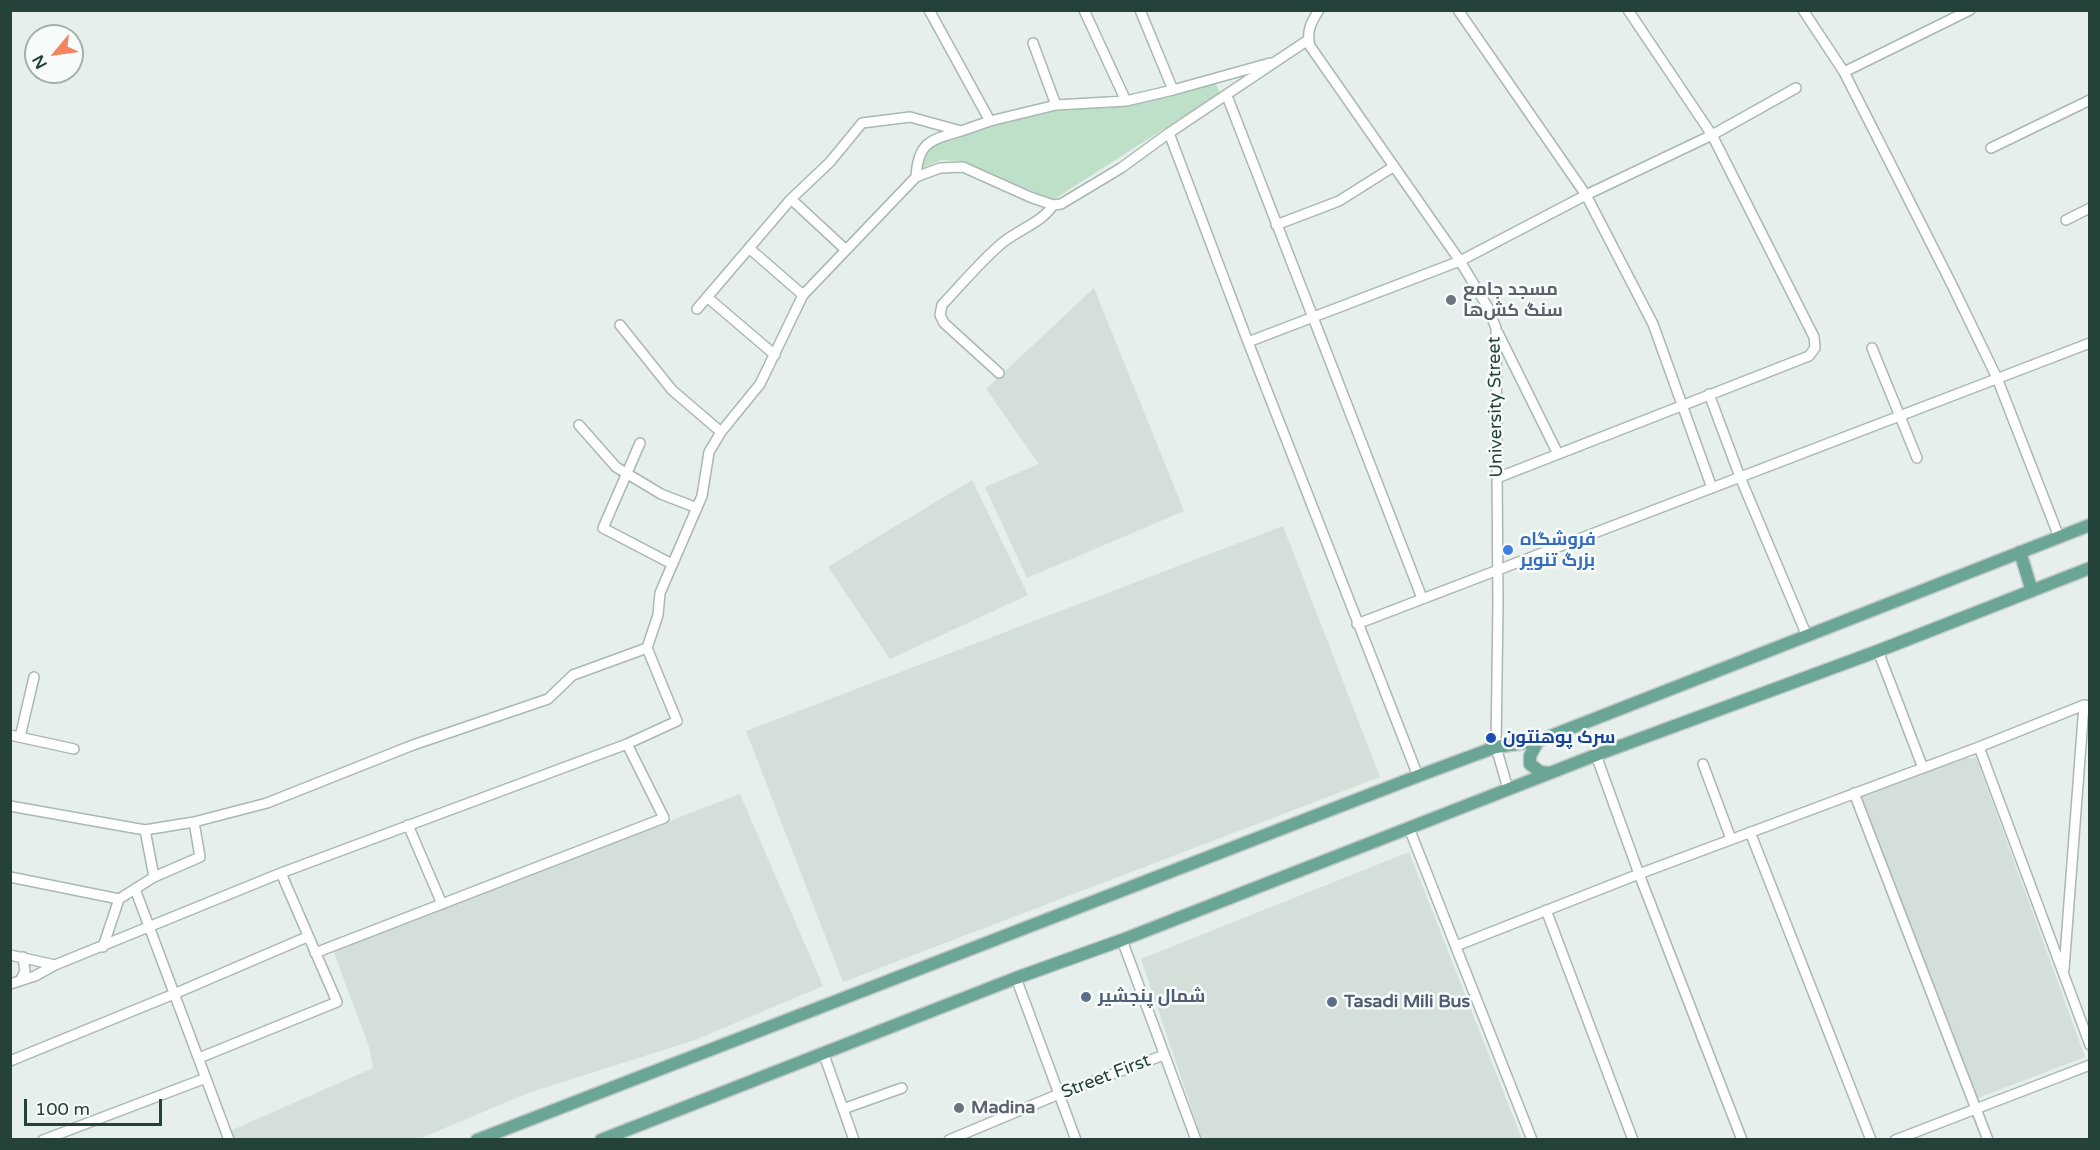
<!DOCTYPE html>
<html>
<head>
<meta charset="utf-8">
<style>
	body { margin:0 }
	#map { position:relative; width:2100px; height:1150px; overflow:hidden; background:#e6efeb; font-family:"Varela Round",sans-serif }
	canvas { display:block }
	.frame { position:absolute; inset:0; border:12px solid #24423a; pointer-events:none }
	.north { position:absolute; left:24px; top:24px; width:60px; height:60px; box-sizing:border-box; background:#f7fbf9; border:2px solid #a3b1ad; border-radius:50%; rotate:241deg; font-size:16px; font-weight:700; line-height:24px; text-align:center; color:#24423a }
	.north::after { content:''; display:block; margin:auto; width:21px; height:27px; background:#f4845f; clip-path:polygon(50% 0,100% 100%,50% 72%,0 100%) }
	.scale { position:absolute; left:24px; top:1099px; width:138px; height:27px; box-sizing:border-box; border:3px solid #24423a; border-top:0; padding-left:8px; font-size:18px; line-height:21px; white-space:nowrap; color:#24423a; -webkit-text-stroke:4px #f7fbf9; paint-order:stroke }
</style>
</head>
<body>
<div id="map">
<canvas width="2100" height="1150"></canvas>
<div class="frame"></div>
<div class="north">N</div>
<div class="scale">100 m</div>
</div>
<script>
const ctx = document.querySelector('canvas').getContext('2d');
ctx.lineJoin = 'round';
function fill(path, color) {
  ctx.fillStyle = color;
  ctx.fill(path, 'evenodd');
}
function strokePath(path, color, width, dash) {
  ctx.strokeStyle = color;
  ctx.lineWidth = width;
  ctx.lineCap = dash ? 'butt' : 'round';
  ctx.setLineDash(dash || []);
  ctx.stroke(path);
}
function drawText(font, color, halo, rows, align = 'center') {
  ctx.font = font + ' "Varela Round",Cairo,sans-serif';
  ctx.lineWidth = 5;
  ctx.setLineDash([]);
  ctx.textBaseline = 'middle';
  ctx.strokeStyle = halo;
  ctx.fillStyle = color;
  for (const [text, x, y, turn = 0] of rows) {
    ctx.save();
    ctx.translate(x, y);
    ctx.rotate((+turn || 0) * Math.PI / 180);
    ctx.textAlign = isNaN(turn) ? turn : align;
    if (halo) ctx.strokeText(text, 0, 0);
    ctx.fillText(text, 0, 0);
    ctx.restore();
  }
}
fill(new Path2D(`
	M1094,288L1184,511L1027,578L985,487L1039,464L986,389Z
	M972,480L1028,595L890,659L828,567Z
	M1283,526L1380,777L843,982L746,731Z
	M1967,755L1969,759L1976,757L2085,1057L1978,1098L1928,968H1925L1859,796Z
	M740,794L823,986L695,1040L528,1093L419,1139L234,1140L230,1131L373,1068L369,1047L333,950Z
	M1409,852L1522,1139H1202L1141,959Z`), '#d4dfda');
fill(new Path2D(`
	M1214,80L1220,93L1053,200L960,161L941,160L920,169L928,146L987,124L1049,107L1102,108L1185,85Z`), '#bfe0c8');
const minor = new Path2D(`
	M929,10L990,121
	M1084,10L1126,101
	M1140,10L1173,90
	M1319,10C1311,22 1306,32 1310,46L1460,261L1487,306L1496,328L1498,604L1496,747L1508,789
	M1458,10L1586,195L1653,324L1712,488
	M1803,10L1844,72L1952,285L1997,378L2059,537
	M1033,43L1056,105
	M1844,72L1970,10
	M1227,96L1422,598
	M1169,133L1248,342L1418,776
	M1991,148L2090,100
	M916,177C918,142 930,140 961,131
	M791,199L846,250
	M2066,220L2090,208
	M1276,225L1339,201L1393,167
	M750,249L803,295
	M707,297L775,355
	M697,309L791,199L830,162L862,123L910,117L961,131L990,121L1056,105L1126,101L1173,90L1270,63
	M620,325L672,390L721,432
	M1498,333L1558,454
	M1248,342L1460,261L1586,195L1712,135L1796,88
	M1872,348L1917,458
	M999,373L944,323L940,315L942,305C961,285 980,262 1001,244C1017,230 1042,223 1053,205
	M1709,394L1740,477L1807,636
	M579,425L616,467L661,494L697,508
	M640,443L603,528L672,564
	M1497,478L1809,356L1815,348L1814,337L1712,135L1628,10
	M1357,624L2090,343
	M1878,651L1923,768
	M10,735L74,749
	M20,737L34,677
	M1979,747L2090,1045
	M1596,755L1639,874L1742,1140
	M1703,764L1731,839
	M1854,793L1988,1140
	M10,806L145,830L194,822L267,803L413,745L548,699L573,675L647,648
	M408,825L442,904
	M1409,828L1532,1140
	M145,830L154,877
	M1750,832L1871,1140
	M10,877L119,899L154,877L200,857L194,822
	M135,889L229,1140
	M1546,910L1633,1140
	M1122,940L1196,1140
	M1456,946L1639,874L1979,747L2084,705L2090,706
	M103,947L119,899
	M315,953L664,818L627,744
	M10,955L55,965
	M2064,969L2084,705
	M1016,978L1076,1140
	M20,981L25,971L23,957
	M10,984L35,976L55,965L281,873L627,744L677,721L647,648L658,615L660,593L702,496L709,452L721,432L760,384L803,295L916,177L940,168L963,167L1030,197L1053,205L1061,204L1121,168L1169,133L1308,40
	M823,1052L854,1140
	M199,1058L337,1002L281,873
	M10,1061L174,994L307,937
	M843,1109L902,1088
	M43,1140L206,1078
	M949,1140L1059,1094L1164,1055
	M1895,1140L2090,1065`);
const major = new Path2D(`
	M2020,552L2032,591
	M1538,741L1530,756V764L1540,772L1549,773
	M477,1140L1418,776L1496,747L1538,741L2090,525
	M601,1140L1016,978L1122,940L1596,755L1878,651L2090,568`);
strokePath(minor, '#a8b8b2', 12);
strokePath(major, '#c2cac8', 15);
strokePath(minor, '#fff', 9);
strokePath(major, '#6aa596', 12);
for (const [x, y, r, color] of [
	[1451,300,6,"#6b7280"],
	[1508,550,6,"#3f7fe0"],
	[1491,738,6,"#1a4fb4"],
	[1086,997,6,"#5c6f8a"],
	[1332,1002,6,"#5c6f8a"],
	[959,1108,6,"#6b7280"]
]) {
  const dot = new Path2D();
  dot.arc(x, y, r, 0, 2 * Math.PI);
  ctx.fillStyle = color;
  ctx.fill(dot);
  strokePath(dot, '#f7fbf9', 2);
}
drawText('bold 18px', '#5b616d', '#f7fbf9', [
	["مسجد جامع",1463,290],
	["سنگ کش‌ها",1463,311],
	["Madina",971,1108]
], 'left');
drawText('18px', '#24423a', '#f7fbf9', [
	["University Street",1496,407,-91],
	["Street First",1106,1077,-21]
]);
drawText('bold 18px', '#366cbe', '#f7fbf9', [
	["فروشگاه",1520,540],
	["بزرگ تنویر",1520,561]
], 'left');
drawText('bold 18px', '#164399', '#f7fbf9', [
	["سرک پوهنتون",1503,738]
], 'left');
drawText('bold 18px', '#4e5e75', '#f7fbf9', [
	["شمال پنجشیر",1098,997],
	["Tasadi Mili Bus",1344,1002]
], 'left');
</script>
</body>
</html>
